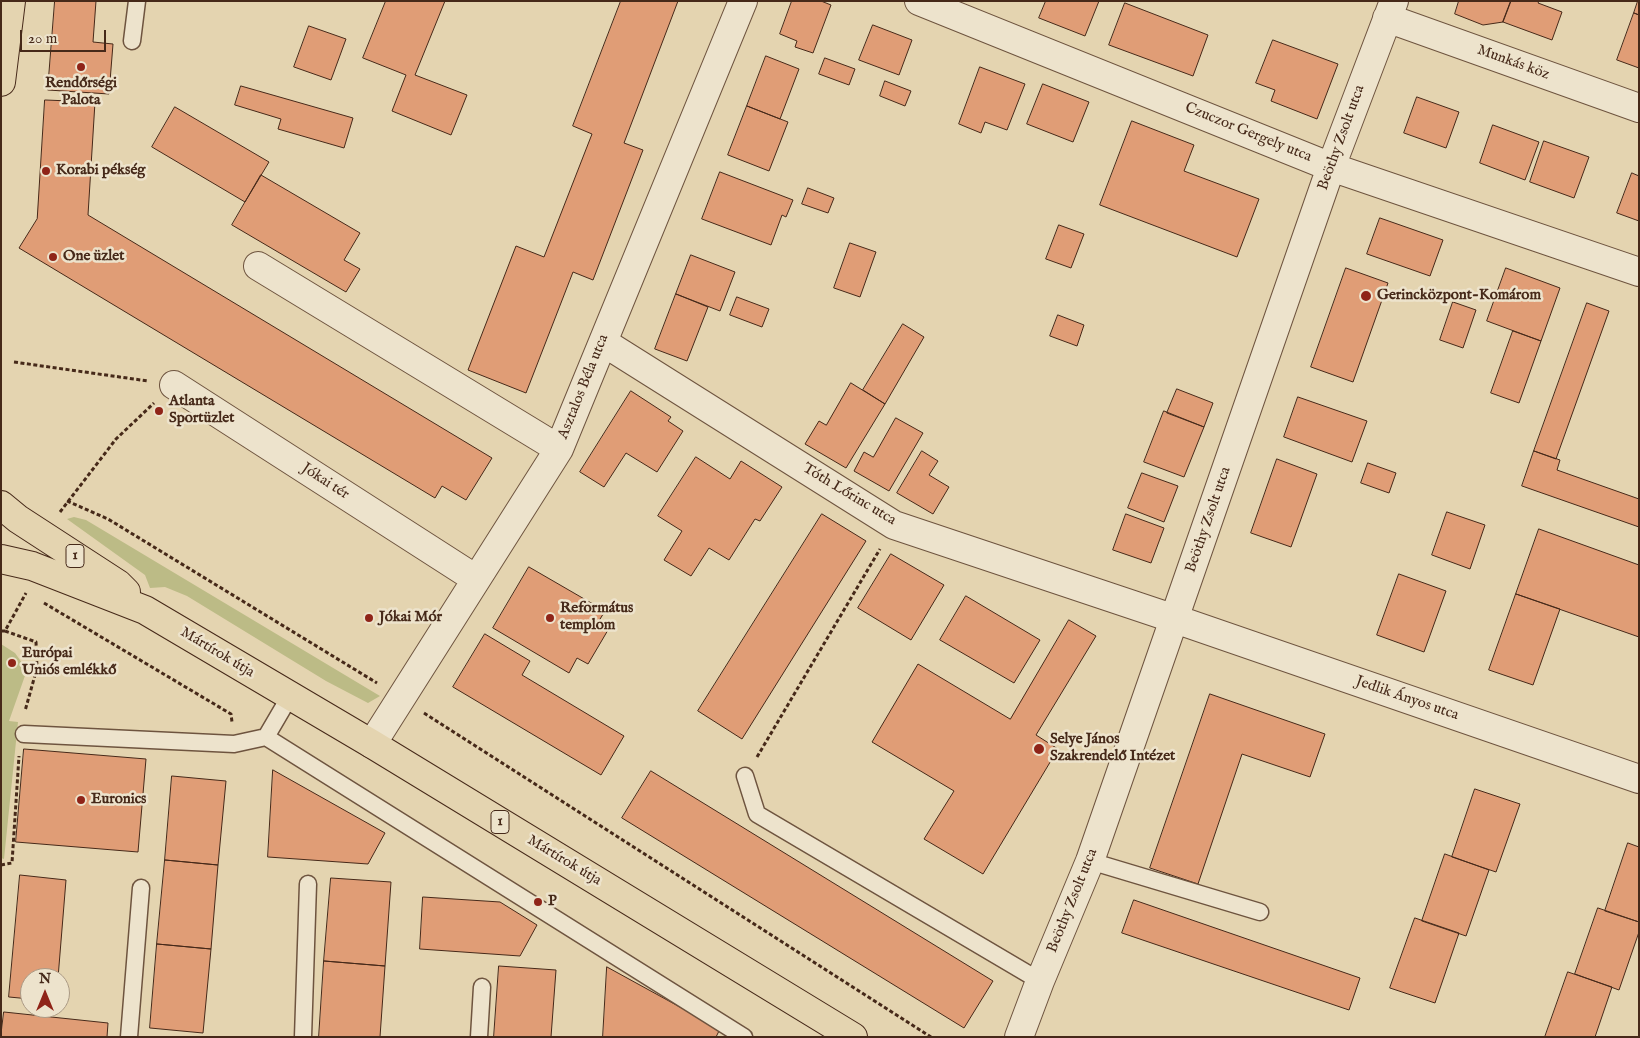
<!DOCTYPE html>
<html>
<head>
<meta charset="utf-8">
<style>
	body { margin:0 }
	#map { position:relative; width:1640px; height:1038px; overflow:hidden; background:#e4d4b0; font-family:"IM FELL English",serif }
	canvas { display:block }
	.frame { position:absolute; inset:0; border:2px solid #462919; pointer-events:none }
	.north { position:absolute; left:20px; top:968px; width:50px; height:50px; box-sizing:border-box; background:#ede3cc; border:1px solid #aa9984; border-radius:50%; rotate:0deg; font-size:14px; font-weight:700; line-height:20px; text-align:center; color:#462919 }
	.north::after { content:''; display:block; margin:auto; width:18px; height:22px; background:#8f2418; clip-path:polygon(50% 0,100% 100%,50% 72%,0 100%) }
	.scale { position:absolute; left:20px; top:30px; width:86px; height:22px; box-sizing:border-box; border:2px solid #462919; border-top:0; padding-left:6px; font-size:15px; line-height:18px; white-space:nowrap; color:#462919; -webkit-text-stroke:4px #ede3cc; paint-order:stroke }
</style>
</head>
<body>
<div id="map">
<canvas width="1640" height="1038"></canvas>
<div class="frame"></div>
<div class="north">N</div>
<div class="scale">20 m</div>
</div>
<script>
const ctx = document.querySelector('canvas').getContext('2d');
ctx.lineJoin = 'round';
function fill(path, color) {
  ctx.fillStyle = color;
  ctx.fill(path, 'evenodd');
}
function strokePath(path, color, width, dash) {
  ctx.strokeStyle = color;
  ctx.lineWidth = width;
  ctx.lineCap = dash ? 'butt' : 'round';
  ctx.setLineDash(dash || []);
  ctx.stroke(path);
}
function drawText(font, color, halo, rows, align = 'center') {
  ctx.font = font + ' "IM FELL English",serif';
  ctx.lineWidth = 5;
  ctx.setLineDash([]);
  ctx.textBaseline = 'middle';
  ctx.strokeStyle = halo;
  ctx.fillStyle = color;
  for (const [text, x, y, turn = 0] of rows) {
    ctx.save();
    ctx.translate(x, y);
    ctx.rotate((+turn || 0) * Math.PI / 180);
    ctx.textAlign = isNaN(turn) ? turn : align;
    if (halo) ctx.strokeText(text, 0, 0);
    ctx.fillText(text, 0, 0);
    ctx.restore();
  }
}
fill(new Path2D(`
	M74,517L86,520L380,696L368,703L326,681L187,596L165,587L150,588L145,575L67,519Z
	M1,644L15,653L27,670L9,721L18,722L4,859L1,858Z`), '#bcbb86');
const building = new Path2D(`
	M55,1H96L93,42L113,44L109,94L48,90Z
	M386,1H445L415,75L467,95L451,135L392,111L406,75L363,58Z
	M621,1H678L624,143L643,150L593,280L573,272L526,393L468,370L516,246L544,257L592,134L573,126Z
	M792,1H821L831,5L813,53L795,47L797,41L780,34Z
	M1046,1H1099L1085,36L1039,18Z
	M1459,1H1511L1503,22L1483,25L1455,14Z
	M1511,1H1539L1538,3L1562,12L1552,40L1503,22Z
	M1638,1H1639V15L1634,13Z
	M1125,3L1208,35L1193,76L1109,45Z
	M1634,13L1639,15V68L1617,60Z
	M873,25L912,40L899,75L859,60Z
	M309,26L346,39L331,80L294,67Z
	M1273,40L1338,64L1317,119L1271,101L1275,90L1256,83Z
	M766,56L799,69L780,119L747,106Z
	M825,58L855,69L849,85L819,74Z
	M980,67L1025,84L1007,130L985,122L981,133L959,124Z
	M885,81L911,91L905,106L880,96Z
	M1043,84L1089,102L1073,142L1027,124Z
	M241,86L353,118L344,148L278,129L281,119L235,105Z
	M1417,97L1459,112L1446,148L1404,133Z
	M45,100L95,102L88,215L492,458L466,500L442,486L435,498L19,248L37,219Z
	M747,106L788,122L769,171L728,155Z
	M175,107L269,162L245,202L152,147Z
	M1132,121L1194,145L1184,171L1259,199L1237,257L1100,205Z
	M1493,125L1539,142L1525,180L1480,163Z
	M1544,141L1589,157L1574,198L1530,182Z
	M720,172L793,200L786,217L782,215L771,245L702,219Z
	M1632,173L1639,176V221L1617,213Z
	M261,175L360,233L344,260L360,269L346,292L232,225Z
	M808,188L834,198L828,213L802,204Z
	M1380,218L1443,240L1430,276L1367,254Z
	M1059,225L1084,234L1071,268L1046,259Z
	M850,243L876,252L860,297L834,288Z
	M691,255L735,272L720,311L676,294Z
	M1346,268L1388,283L1353,382L1311,367Z
	M1506,268L1560,288L1541,341L1487,321Z
	M676,294L708,307L687,361L655,349Z
	M737,297L769,309L762,327L730,315Z
	M1453,302L1476,310L1463,348L1440,340Z
	M1587,303L1609,311L1556,459L1534,451Z
	M1058,315L1084,325L1077,346L1050,336Z
	M903,324L924,337L885,404L863,390Z
	M1513,331L1541,341L1519,403L1491,393Z
	M851,383L885,404L846,468L805,444L819,421L826,425Z
	M1177,389L1213,403L1204,427L1167,413Z
	M631,391L671,417L668,421L683,431L657,472L626,453L604,487L580,472Z
	M1298,397L1367,421L1352,462L1284,437Z
	M1164,411L1204,427L1184,477L1144,462Z
	M896,418L923,433L889,491L854,471L864,452L873,457Z
	M922,451L938,461L929,475L949,487L933,514L897,493Z
	M1534,451L1560,460L1557,470L1639,499V527L1522,486Z
	M696,457L730,479L741,461L782,487L760,521L755,519L729,560L709,548L691,576L664,560L682,531L658,516Z
	M1277,459L1317,474L1291,547L1251,533Z
	M1368,463L1396,473L1389,493L1361,483Z
	M1142,473L1178,486L1164,522L1128,508Z
	M1447,512L1485,525L1470,569L1432,555Z
	M822,514L866,541L742,739L698,711Z
	M1126,514L1164,528L1151,563L1113,550Z
	M1539,529L1639,565V637L1516,594Z
	M891,554L944,585L911,640L858,608Z
	M529,567L605,611L597,624L608,630L588,664L577,658L569,673L493,628Z
	M1399,574L1446,591L1424,652L1377,635Z
	M1516,594L1560,609L1533,685L1489,670Z
	M966,596L1040,640L1014,683L940,640Z
	M1069,620L1096,636L1036,735L1058,749L983,874L924,839L954,791L872,742L918,664L1010,719Z
	M485,634L530,661L522,675L624,736L601,775L453,687Z
	M1210,694L1325,734L1310,777L1242,754L1198,884L1150,868Z
	M24,749L146,759L138,852L16,842Z
	M273,770L385,833L368,864L268,857Z
	M651,771L993,981L964,1028L622,818Z
	M172,776L226,781L218,865L165,860Z
	M1475,789L1520,804L1496,872L1452,857Z
	M1628,843L1639,847V922L1605,911Z
	M1445,854L1489,870L1466,936L1422,921Z
	M165,860L218,865L211,949L157,944Z
	M20,875L66,880L58,978H30V999L9,997Z
	M331,878L391,882L385,966L324,961Z
	M423,897L500,902L537,925L520,956L420,949Z
	M1134,900L1360,978L1349,1010L1122,933Z
	M1598,908L1639,922V932L1619,990L1575,974Z
	M1415,918L1459,933L1435,1003L1390,988Z
	M157,944L211,949L203,1033L150,1028Z
	M324,961L385,966L380,1037H319Z
	M499,966L556,970L551,1037H494Z
	M607,967L720,1029L716,1037H603Z
	M1568,972L1612,987L1595,1037H1545Z
	M4,1012L108,1023L107,1037H1Z`);
fill(building, '#e09d76');
strokePath(building, '#462919', 1);
const lane = new Path2D(`
	M132,41L137,1
	M290,696L266,737L744,1037
	M24,734L234,744L266,737
	M745,776L757,814L1040,981
	M1090,861L1260,912
	M129,1037L141,888
	M303,1037L308,884
	M479,1037L482,987`);
const street = new Path2D(`
	M919,1L1331,167L1639,272
	M1387,18L1639,108
	M258,266L559,449
	M603,342L894,525L1175,619L1639,779
	M174,385L476,579
	M372,744L559,449L743,1
	M1019,1037L1040,981L1090,861L1331,167L1394,1`);
const primary = new Path2D(`
	M1,82L11,1
	M1,505L18,519L118,584L126,592
	M1,559L32,566L145,610L372,744L853,1037`);
strokePath(lane, '#6e543f', 19);
strokePath(street, '#6e543f', 30);
strokePath(primary, '#462919', 30);
strokePath(new Path2D(`
	M14,362L148,381
	M67,501L108,519L377,683
	M60,512L116,439L154,403
	M44,603L231,714L232,722
	M1,631H5L26,593
	M5,631L36,642L37,668L25,711
	M424,713L931,1037
	M757,757L880,549
	M1,865L12,863L19,756`), '#462919', 3, [4, 2.5]);
strokePath(lane, '#ede3cc', 16);
strokePath(street, '#ede3cc', 28);
strokePath(primary, '#e4d4b0', 28);
for (const [x, y, r, color] of [
	[81,67,5,"#8f2418"],
	[46,171,5,"#8f2418"],
	[53,257,5,"#8f2418"],
	[1366,296,6,"#8f2418"],
	[159,411,5,"#8f2418"],
	[369,618,5,"#8f2418"],
	[550,618,5,"#8f2418"],
	[12,663,5,"#8f2418"],
	[1039,749,6,"#8f2418"],
	[81,800,5,"#8f2418"],
	[538,902,5,"#8f2418"]
]) {
  const dot = new Path2D();
  dot.arc(x, y, r, 0, 2 * Math.PI);
  ctx.fillStyle = color;
  ctx.fill(dot);
  strokePath(dot, '#ede3cc', 2);
}
for (const [x, y, w] of [
	[75,556,18],
	[500,822,18]
]) {
  const box = new Path2D();
  box.roundRect(x - w / 2, y - 11.5, w, 23, 4);
  ctx.fillStyle = '#ede3cc';
  ctx.fill(box);
  strokePath(box, '#462919', 1);
}
drawText('bold 14px', '#462919', null, [
	["1",75,556],
	["1",500,822]
]);
drawText('15px', '#462919', '#ede3cc', [
	["Munkás köz",1513,63,20],
	["Czuczor Gergely utca",1248,133,22],
	["Beöthy Zsolt utca",1342,138,-70],
	["Asztalos Béla utca",584,387,-68],
	["Jókai tér",325,482,33],
	["Tóth Lőrinc utca",849,495,31],
	["Beöthy Zsolt utca",1209,520,-71],
	["Mártírok útja",217,653,31],
	["Jedlik Ányos utca",1407,699,19],
	["Mártírok útja",564,861,31],
	["Beöthy Zsolt utca",1073,901,-68]
]);
drawText('bold 15px', '#462919', '#ede3cc', [
	["Rendőrségi",81,84,"center"],
	["Palota",81,101,"center"],
	["Korabi pékség",56,171],
	["One üzlet",63,257],
	["Gerincközpont-Komárom",1377,296],
	["Atlanta",169,402],
	["Sportüzlet",169,419],
	["Református",560,609],
	["templom",560,626],
	["Jókai Mór",379,618],
	["Európai",22,654],
	["Uniós emlékkő",22,671],
	["Selye János",1050,740],
	["Szakrendelő Intézet",1050,757],
	["Euronics",91,800],
	["P",548,902]
], 'left');
</script>
</body>
</html>
